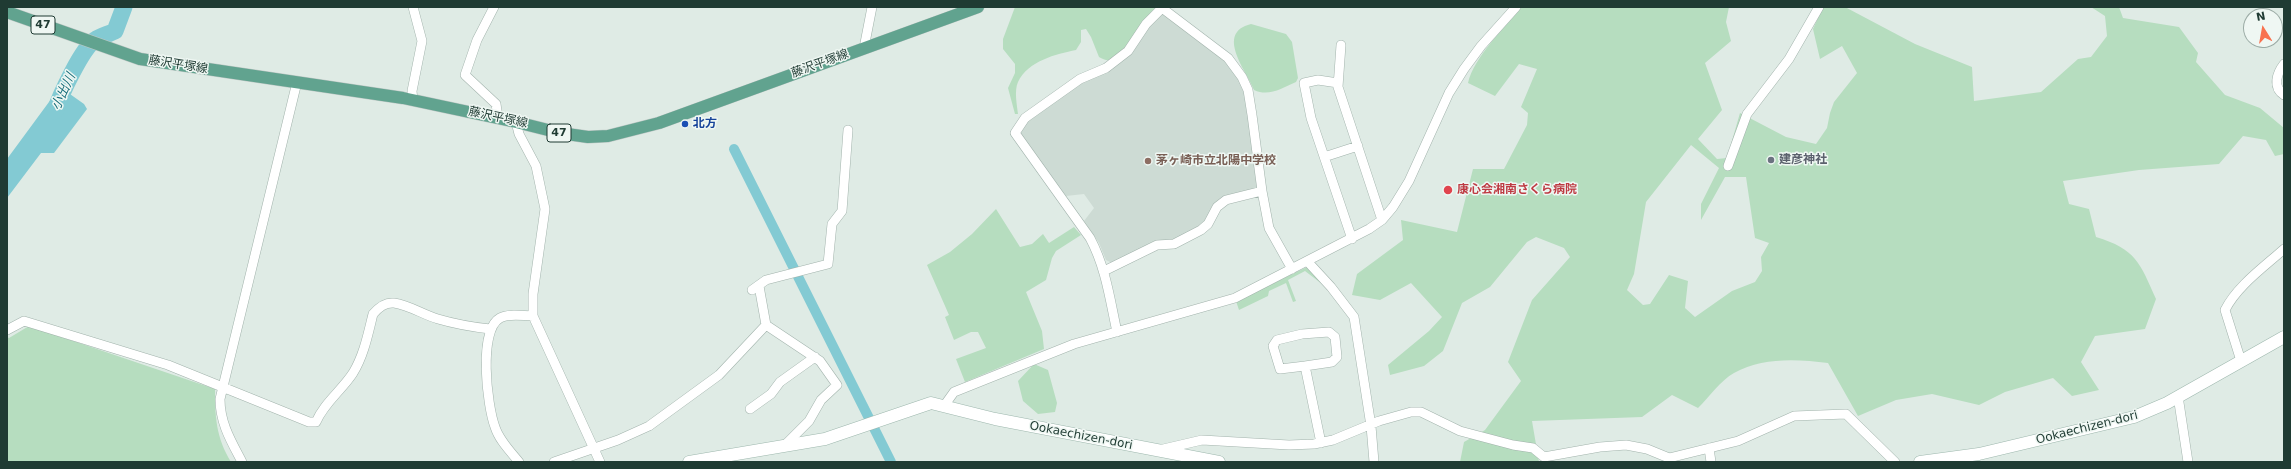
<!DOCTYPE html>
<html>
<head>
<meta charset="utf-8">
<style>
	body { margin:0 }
	#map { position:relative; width:2291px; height:469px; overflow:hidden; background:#dfebe5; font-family:"DejaVu Sans",sans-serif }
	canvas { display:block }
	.frame { position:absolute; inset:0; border:8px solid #1f3b33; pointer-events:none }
	.north { position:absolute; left:2243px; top:8px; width:40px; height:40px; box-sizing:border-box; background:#eff7f3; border:1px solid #9caca6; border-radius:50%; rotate:349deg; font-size:11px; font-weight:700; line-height:16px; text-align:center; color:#1f3b33 }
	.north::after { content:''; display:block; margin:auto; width:14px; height:18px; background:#f8724f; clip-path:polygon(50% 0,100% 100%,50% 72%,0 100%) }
</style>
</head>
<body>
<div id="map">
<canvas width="2291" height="469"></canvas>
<div class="frame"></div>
<div class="north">N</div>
</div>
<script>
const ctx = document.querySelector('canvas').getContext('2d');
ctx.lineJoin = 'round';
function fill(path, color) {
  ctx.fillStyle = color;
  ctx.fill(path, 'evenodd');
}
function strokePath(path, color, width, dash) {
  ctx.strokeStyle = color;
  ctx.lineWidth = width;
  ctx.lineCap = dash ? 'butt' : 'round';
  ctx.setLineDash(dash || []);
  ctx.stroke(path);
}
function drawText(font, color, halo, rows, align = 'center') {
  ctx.font = font + ' "DejaVu Sans","Noto Sans JP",sans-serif';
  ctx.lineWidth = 3;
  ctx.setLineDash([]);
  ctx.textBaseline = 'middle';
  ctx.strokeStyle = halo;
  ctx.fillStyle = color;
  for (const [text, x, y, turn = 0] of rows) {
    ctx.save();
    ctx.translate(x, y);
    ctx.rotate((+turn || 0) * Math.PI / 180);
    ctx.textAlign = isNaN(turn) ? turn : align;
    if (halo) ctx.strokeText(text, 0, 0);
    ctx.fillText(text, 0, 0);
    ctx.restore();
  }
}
fill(new Path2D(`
	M1159,13H1165L1229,62L1245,90L1259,186L1254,190L1227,196L1205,224L1174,241L1112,263L1106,260L1099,243L1084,221L1094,208L1084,194L1066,196L1021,135V126L1076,85L1098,75Z`), '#cddbd4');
fill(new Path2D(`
	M1015,7H1156C1142,20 1128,54 1111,60C1106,61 1103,59 1099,57L1091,37L1086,29L1081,30V42L1076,50C1056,54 1028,61 1018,82C1014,91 1017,105 1018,114H1015L1008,88L1015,73V64L1003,49V39Z
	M1522,7H1729L1726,22L1731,41L1705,63L1722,110L1698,139L1717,159L1727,158L1740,113L1786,137L1816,144L1827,128L1830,113L1834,102L1857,73L1842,46L1820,59L1813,29L1823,7H1845L1915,44L1972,67L1974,101L2041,92L2078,59L2091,57L2107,36L2105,16L2091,7H2119L2123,18L2179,27L2198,53L2196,62L2225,95L2260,108L2284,128V154L2275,156L2266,140L2243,136L2219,164L2139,170L2063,181L2069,204L2089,209L2096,237C2136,249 2140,263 2156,299L2145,329L2095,336L2081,362L2099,390L2072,396L2053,378L2005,392L1979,405L1932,394L1896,400L1858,416L1828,363C1797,359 1762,357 1734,373C1721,380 1709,397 1698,408L1672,395L1642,417L1532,421L1539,462H1460L1464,442L1485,430L1521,381L1508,362L1532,300L1570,257L1564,248L1536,237L1527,242L1490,287L1462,303L1443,351L1424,366L1390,375L1388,365L1429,331L1442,317L1411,283L1380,300L1352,295L1357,274L1403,240L1401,220L1457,232L1473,169H1504L1527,125L1528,113L1521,107L1537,69L1519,64L1495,96L1468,83C1474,57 1505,27 1522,7ZM1691,145L1719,168L1701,204V220L1725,177H1746L1755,238L1769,243L1761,257L1762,271L1755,282L1732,291L1695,317L1685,308L1688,281L1669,275L1650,304L1643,305L1627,290L1634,274L1646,202Z
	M1251,24L1286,34L1292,42L1298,78L1296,82C1282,88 1269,97 1254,90C1246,70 1215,33 1251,24Z
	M996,209L1020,247L1032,244L1043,234L1049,243L1074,227L1081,235L1056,251L1052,258L1046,280L1026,292L1042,331L1044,349L965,382L956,359L986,348L978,332H971L954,340L945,317L949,315L927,265L950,252L972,234Z
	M1307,267L1323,283L1322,284L1305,271L1288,280L1296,301L1293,302L1286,283L1269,291L1268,296L1239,310L1236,301Z
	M29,326L215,389C215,417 216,437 231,462H7V337L9,338Z
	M1034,364L1048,370L1057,403L1055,412L1038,414L1023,401L1018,381Z`), '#b6ddbf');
fill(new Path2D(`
	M60,87L84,104L87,109L54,153H41L7,198V159Z`), '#83cad3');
strokePath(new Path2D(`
	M734,149L891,462`), '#83cad3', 10);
strokePath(new Path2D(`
	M55,111C60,96 82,48 95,40C101,36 109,34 115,31L124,7`), '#83cad3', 17);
const street = new Path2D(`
	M494,7L477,40L465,75L496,104L498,118
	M1341,45L1338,87L1382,220
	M864,48L872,7
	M2284,64C2277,73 2272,87 2284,95
	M1338,83L1318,80L1304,83L1311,118L1352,239
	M413,101L412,91L422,41L413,7
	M516,122L519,134L536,166L545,209L533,294V316L600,462
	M1324,157L1358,146
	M1728,166L1747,114L1789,59L1819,7
	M1307,261L1331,287L1354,317L1371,426L1374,462
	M1104,271L1157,245L1174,244L1201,230L1208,224L1217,207L1226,200L1262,191
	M759,286L766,325L820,361L837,385L821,400L809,421L784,446
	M752,290L766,280L828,264L832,224L842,211L848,130
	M7,330L24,321L168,365L309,422H316C324,403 342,390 353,373C364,355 368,334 373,314C378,308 385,302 394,303C409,305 424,315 438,319C455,324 472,327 490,329
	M1117,332C1110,300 1106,268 1090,238L1015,133L1025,118L1080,79L1106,68L1128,51L1146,24L1162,8L1228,58L1242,77L1248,90L1252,115L1262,191L1269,228L1292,269
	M2241,361L2225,310C2237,286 2264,267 2284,249
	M1305,366L1332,362L1337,357L1335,337L1329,332L1302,334L1277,340L1273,346L1280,369L1305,366L1321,443
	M2178,396L2188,462
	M944,406L954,392L1074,344L1235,298L1369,229L1382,220L1393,207L1409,181L1449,93L1464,69L1481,46L1516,7
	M750,409L771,394L780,382L815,357
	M1709,448L1711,462
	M1159,450L1202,440L1289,445L1314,444L1333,440L1379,421L1411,412H1421L1460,431L1513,445L1533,448L1544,457L1600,447L1626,445L1647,449L1669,458L1738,441L1794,416L1846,414L1895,462
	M242,462C231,441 220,423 220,399L297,82
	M519,462C510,451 499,440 495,427C487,406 478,330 500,318C509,313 523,316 533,316
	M554,462L618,440L649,426L719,375L766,325`);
const secondary = new Path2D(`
	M689,462L825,439L931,403L995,419L1219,462
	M1920,462L1979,454L2134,417L2167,403L2284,337`);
const primary = new Path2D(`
	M7,12L140,59L403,98L516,122L560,133L588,137L608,136L659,123L978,7`);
strokePath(street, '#a2b3ac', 10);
strokePath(secondary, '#9db7ad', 13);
strokePath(primary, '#c0c8c6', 13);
strokePath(street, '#fff', 9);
strokePath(secondary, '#fff', 12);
strokePath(primary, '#61a38f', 12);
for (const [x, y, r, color] of [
	[685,124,4,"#1a4fb4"],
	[1771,160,4,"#6b7280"],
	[1148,161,4,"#8d6e63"],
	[1448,190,5,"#e0444e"]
]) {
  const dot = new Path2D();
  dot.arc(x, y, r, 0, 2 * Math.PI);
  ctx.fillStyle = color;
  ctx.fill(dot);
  strokePath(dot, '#eff7f3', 1.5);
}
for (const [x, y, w] of [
	[43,25,24],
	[559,133,24]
]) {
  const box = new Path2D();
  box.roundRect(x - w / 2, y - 9, w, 18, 3);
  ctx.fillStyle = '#eff7f3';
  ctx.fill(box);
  strokePath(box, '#1f3b33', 1);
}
drawText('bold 11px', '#1f3b33', null, [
	["47",43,25],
	["47",559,133]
]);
drawText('12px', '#1f3b33', '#eff7f3', [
	["藤沢平塚線",820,64,-20],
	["藤沢平塚線",178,65,9],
	["藤沢平塚線",498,118,12],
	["Ookaechizen-dori",2087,428,-14],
	["Ookaechizen-dori",1081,436,11]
]);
drawText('bold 12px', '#164399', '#eff7f3', [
	["北方",693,124]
], 'left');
drawText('bold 12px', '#5b616d', '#eff7f3', [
	["建彦神社",1779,160]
], 'left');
drawText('bold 12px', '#785e54', '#eff7f3', [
	["茅ヶ崎市立北陽中学校",1156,161]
], 'left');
drawText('bold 12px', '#be3a42', '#eff7f3', [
	["康心会湘南さくら病院",1457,190]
], 'left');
drawText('italic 13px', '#176d7a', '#eff7f3', [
	["小出川",64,92,-65]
]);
</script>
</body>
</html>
